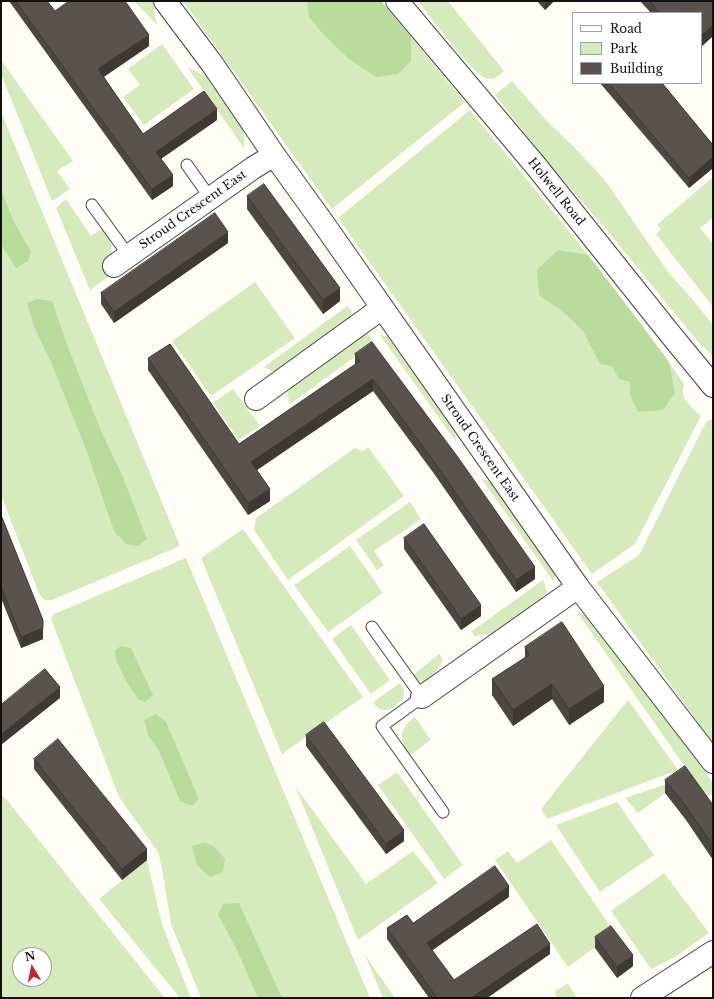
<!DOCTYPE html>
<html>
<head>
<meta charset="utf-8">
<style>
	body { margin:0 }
	#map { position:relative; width:714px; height:999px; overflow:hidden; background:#fffdf5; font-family:"Libre Baskerville",serif }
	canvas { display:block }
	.frame { position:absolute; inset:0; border:2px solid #111; pointer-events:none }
	.legend { position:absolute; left:572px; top:12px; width:130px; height:72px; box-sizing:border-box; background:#fff; border:1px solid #a0a0a0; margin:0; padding:5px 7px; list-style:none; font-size:12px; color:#111 }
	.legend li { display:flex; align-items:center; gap:8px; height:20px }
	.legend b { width:20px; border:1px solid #a0a0a0 }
	.north { position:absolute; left:12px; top:947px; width:40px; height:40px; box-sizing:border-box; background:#fff; border:1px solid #a0a0a0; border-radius:50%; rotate:350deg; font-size:11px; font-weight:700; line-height:16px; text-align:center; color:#111 }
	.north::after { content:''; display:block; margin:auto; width:14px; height:18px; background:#c4262e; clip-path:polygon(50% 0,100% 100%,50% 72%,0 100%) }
</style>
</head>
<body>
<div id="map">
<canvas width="714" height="999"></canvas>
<div class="frame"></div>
<ul class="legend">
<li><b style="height:5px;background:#fff"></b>Road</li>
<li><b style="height:11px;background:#d5ebbd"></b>Park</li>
<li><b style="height:11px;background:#5a524d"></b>Building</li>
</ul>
<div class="north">N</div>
</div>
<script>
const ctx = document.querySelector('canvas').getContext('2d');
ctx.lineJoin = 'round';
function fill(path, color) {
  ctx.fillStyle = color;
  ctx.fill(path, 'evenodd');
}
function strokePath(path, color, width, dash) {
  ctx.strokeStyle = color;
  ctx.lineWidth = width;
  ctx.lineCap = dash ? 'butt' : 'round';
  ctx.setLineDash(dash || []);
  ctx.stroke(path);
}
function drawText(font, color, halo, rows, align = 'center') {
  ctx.font = font + ' "Libre Baskerville",serif';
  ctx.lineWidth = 4;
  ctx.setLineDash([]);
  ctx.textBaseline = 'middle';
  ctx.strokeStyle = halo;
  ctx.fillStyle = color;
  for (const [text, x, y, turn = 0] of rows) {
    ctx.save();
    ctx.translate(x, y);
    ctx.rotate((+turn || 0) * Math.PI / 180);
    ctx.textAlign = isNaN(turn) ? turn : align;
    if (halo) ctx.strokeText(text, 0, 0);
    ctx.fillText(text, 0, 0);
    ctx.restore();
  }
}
fill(new Path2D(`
	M134,1H154V12L157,25Z
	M183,1H381L465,102L332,209Z
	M418,1H448L504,71C499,75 495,80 488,79C473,76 429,15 418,1Z
	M162,44L194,89L144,125L123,97L140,85L128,69Z
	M1,60L73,161L57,171L70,189L52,201L1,74Z
	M187,67L199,73L207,75L240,122C244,131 245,138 244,148Z
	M512,81L547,121L572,145L604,179L669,273L693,300L713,325V356L699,343L615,240L550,165L495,95Z
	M470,110C543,200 619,288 684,384C679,400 691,406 701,416L635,544L592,574L338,218Z
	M1,112L180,546L52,600H45L40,596L1,495Z
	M713,177V218L700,228L713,243V307L656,234L661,229L657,225Z
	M66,199L91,236L103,228L111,241L112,254L107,261L103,264L109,276L90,290L56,208Z
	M255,282L295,338L211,396L172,341Z
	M347,306L352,311L349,319L275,372L264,367Z
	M362,334H368L374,343L290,404L287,394L290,385Z
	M380,335L390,337L454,419L456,442Z
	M233,389L260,426L239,440L213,403Z
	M711,419L713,421V744L597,582L639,555L706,422Z
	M368,447L404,496L288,580L254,530L256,518L355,448L362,451Z
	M481,478L491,483L501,485L557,573L553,581Z
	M410,502L421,519L374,551L384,565L377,570L356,540Z
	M243,529L363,697L282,754L201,558Z
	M350,546L383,593L328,632L294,585Z
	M186,558L370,998H201L171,924L162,869L158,852L119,797L51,619L54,614Z
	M543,580L547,592L536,604L493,634L479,635L474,637L472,631Z
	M577,612C587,615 595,619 603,627L713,783V794L706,797Z
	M351,625L390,680L371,694L332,639Z
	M439,654L443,660L431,679L424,682L418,680L413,675Z
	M400,683L404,690V697C395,707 383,718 373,702Z
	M628,700L678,770L547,819L541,809Z
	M415,717L431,740L410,755C398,740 399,728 415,717Z
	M397,772L463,865L444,879L378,785Z
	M676,781L678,784L638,813L625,798Z
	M295,786L366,884L413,851L438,883L358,940Z
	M3,796L6,799L165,998H1V797ZM20,955H44V979H20Z
	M617,802L654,855L600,892L556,825Z
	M551,840L615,933L568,967L495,860L508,851L517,863Z
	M147,860L162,924L191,998H180L99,899Z
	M664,873L709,933L675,957L651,969L611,911Z
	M365,955L395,998H383Z
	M568,983L577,998H558L554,992Z`), '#d5ebbd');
fill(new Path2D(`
	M307,1H381L411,37V61L398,74L376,77L349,59L322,33L309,17Z
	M1,190L13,220L31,252L28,261L16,268L1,244Z
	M558,250L588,255L669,362L675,393L663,410L638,412L630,395V382L619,379L612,366L600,364L583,331L567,315L539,295L537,270Z
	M37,299L52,301L66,342L101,431L122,475L147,539L138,546L126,544L114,531L86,449L51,362L35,329L27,303Z
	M121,646L131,648L153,695L145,702L138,699L126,681L116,660L115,650Z
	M156,714L166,722L199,799L192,806L180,801L159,751L148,735L144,720Z
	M205,842L215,847L225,859L223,872L210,877L197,865L192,846Z
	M239,903L282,998H258L237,950L218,914L223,904Z`), '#b9dc9c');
const service = new Path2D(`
	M187,165L211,199
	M92,205L129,256
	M372,627L422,697L382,726L443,812`);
const minor = new Path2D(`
	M165,1L213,65L274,155L323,223L578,587L713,762
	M114,266L253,168L274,155
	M256,399L382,308
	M422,697L578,587
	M642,998L713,952`);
const tertiary = new Path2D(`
	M397,1L536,166L671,335L713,386`);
strokePath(service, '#444', 13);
strokePath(minor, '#444', 24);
strokePath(tertiary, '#444', 24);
strokePath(service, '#fff', 11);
strokePath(minor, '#fff', 22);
strokePath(tertiary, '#fff', 22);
fill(new Path2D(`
	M9,1H47L55,11L149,46L104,77L143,134L217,120L161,159L173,186L152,200Z
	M537,1H554L545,10Z
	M640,1H680L681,2L682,1H713V36L701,47V13H651Z
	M600,83H662L713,145V168L689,188Z
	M247,196L340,301L323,314L247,209Z
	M228,243L114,323L101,304V293Z
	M355,354L535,579L516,592L435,475L373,391L257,470L270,501L248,515L148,370V358L239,444L355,365Z
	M1,515L43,639L21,648L1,598Z
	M404,538L481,616L461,630L404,549Z
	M525,647L604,702L569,725L552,699L513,726L492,695V679L525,658Z
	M306,735L404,841L386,854L306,746Z
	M34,759L147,860L122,880L34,769Z
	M665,780L713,805V860L686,820L665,793Z
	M509,897L432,950L454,980L550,954L487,998H429L387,939V928L413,923Z
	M595,937L633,966L617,978L595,948Z`), '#4d4742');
fill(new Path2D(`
	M545,1H554L545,10Z
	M713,25V36L701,47V36Z
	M149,35V46L98,80V69Z
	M217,109V120L156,162V152Z
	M713,157V168L689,188V178Z
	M173,175V186L152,200V189Z
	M228,232V243L114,323V312Z
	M340,288V301L323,314V300Z
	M373,379V391L251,474V462Z
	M270,489V501L248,515V503Z
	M535,567V579L516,592V580Z
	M481,605V616L461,630V619Z
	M43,628V639L21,648V637Z
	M552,684V699L513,726V710Z
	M604,686V702L569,725V709Z
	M60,687V698L1,745V734Z
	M404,830V841L386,854V844Z
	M147,849V860L122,880V869Z
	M509,886V897L427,954V943Z
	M550,944V954L487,998H471Z
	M633,955V966L617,978V967Z`), '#3f3936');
const building = new Path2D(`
	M16,1H47L55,11L69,1H125L149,35L98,69L143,134L204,91L217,109L156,152L173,175L152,189Z
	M650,1H680L681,2L682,1H713V25L701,36V13H660Z
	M609,83H662L713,145V157L689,178Z
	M264,184L340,288L323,300L247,196Z
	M215,213L228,232L114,312L101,293Z
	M372,342L457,456L535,567L516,580L435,463L373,379L251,462L270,489L248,503L148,358L170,344L239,444L360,361L355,354Z
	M1,515L43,620V628L21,637L1,587Z
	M424,524L481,605L461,619L404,538Z
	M562,622L604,686L569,709L552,684L513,710L492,679L529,655L525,647Z
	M45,669L60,687L1,734V705Z
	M324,722L404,830L386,844L306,735Z
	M58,739L147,849L122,869L34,759Z
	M685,766L713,805V846L686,806L665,780Z
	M495,866L509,886L427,943L454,980L537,924L550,944L471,998H437L387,928L407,915L413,923Z
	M611,926L633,955L617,967L595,937Z`);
fill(building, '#5a524d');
strokePath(building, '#3f3936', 1);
drawText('12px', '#111', '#fff', [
	["Holwell Road",556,192,51],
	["Stroud Crescent East",193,210,-35],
	["Stroud Crescent East",480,448,55]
]);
</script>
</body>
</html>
